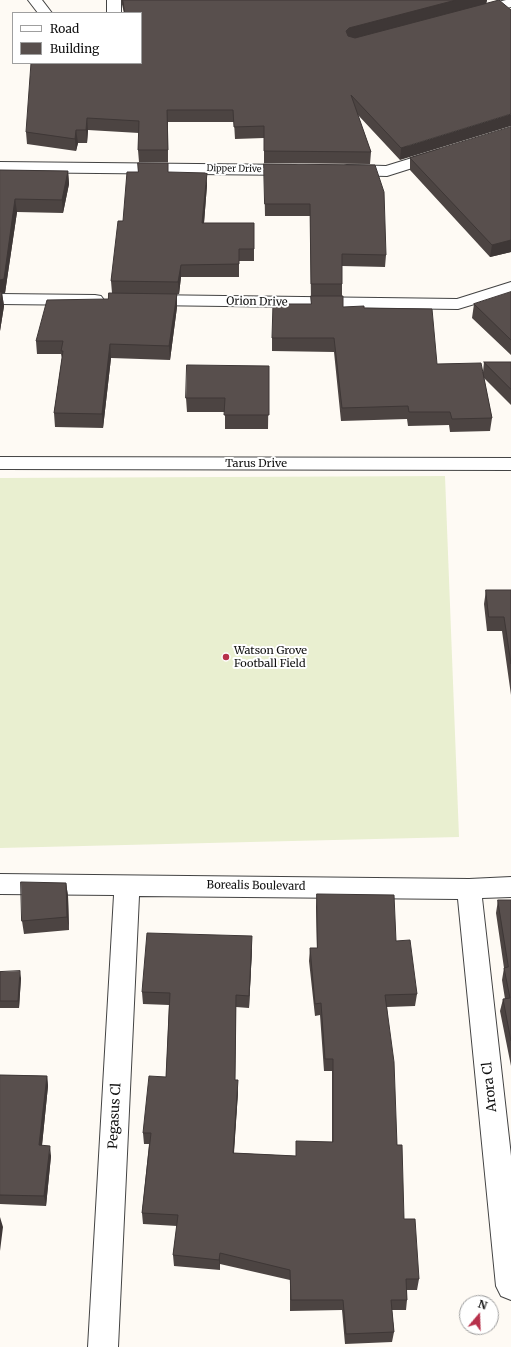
<!DOCTYPE html>
<html>
<head>
<meta charset="utf-8">
<style>
	body { margin:0 }
	#map { position:relative; width:511px; height:1347px; overflow:hidden; background:#fefaf4; font-family:Merriweather,serif }
	canvas { display:block }
	.legend { position:absolute; left:12px; top:12px; width:130px; height:52px; box-sizing:border-box; background:#fff; border:1px solid #9f9f9f; margin:0; padding:5px 7px; list-style:none; font-size:12px; color:#101010 }
	.legend li { display:flex; align-items:center; gap:8px; height:20px }
	.legend b { width:20px; border:1px solid #9f9f9f }
	.north { position:absolute; left:459px; top:1295px; width:40px; height:40px; box-sizing:border-box; background:#fff; border:1px solid #9f9f9f; border-radius:50%; rotate:19deg; font-size:11px; font-weight:700; line-height:16px; text-align:center; color:#101010 }
	.north::after { content:''; display:block; margin:auto; width:14px; height:18px; background:#b7314b; clip-path:polygon(50% 0,100% 100%,50% 72%,0 100%) }
</style>
</head>
<body>
<div id="map">
<canvas width="511" height="1347"></canvas>
<ul class="legend">
<li><b style="height:5px;background:#fff"></b>Road</li>
<li><b style="height:11px;background:#584f4d"></b>Building</li>
</ul>
<div class="north">N</div>
</div>
<script>
const ctx = document.querySelector('canvas').getContext('2d');
ctx.lineJoin = 'round';
function fill(path, color) {
  ctx.fillStyle = color;
  ctx.fill(path, 'evenodd');
}
function strokePath(path, color, width, dash) {
  ctx.strokeStyle = color;
  ctx.lineWidth = width;
  ctx.lineCap = dash ? 'butt' : 'round';
  ctx.setLineDash(dash || []);
  ctx.stroke(path);
}
function drawText(font, color, halo, rows, align = 'center') {
  ctx.font = font + ' Merriweather,serif';
  ctx.lineWidth = 4;
  ctx.setLineDash([]);
  ctx.textBaseline = 'middle';
  ctx.strokeStyle = halo;
  ctx.fillStyle = color;
  for (const [text, x, y, turn = 0] of rows) {
    ctx.save();
    ctx.translate(x, y);
    ctx.rotate((+turn || 0) * Math.PI / 180);
    ctx.textAlign = isNaN(turn) ? turn : align;
    if (halo) ctx.strokeText(text, 0, 0);
    ctx.fillText(text, 0, 0);
    ctx.restore();
  }
}
fill(new Path2D(`
	M445,476L459,837L0,848V478Z`), '#e9efd0');
const minor = new Path2D(`
	M28,0H42L52,13H38Z
	M107,0H121V13H107Z
	M506,0H511V7L475,16L470,15L468,12L470,9Z
	M438,150L444,152L446,155L444,158L387,176L347,175L341,173L339,170L341,167L347,165L386,166Z
	M0,162L295,165L301,167L303,170L301,173L295,175L0,172Z
	M511,282V293L458,309L147,305L141,304L138,300L141,296L147,295L457,299Z
	M0,294L95,295L101,296L104,300L101,304L95,305L0,304Z
	M0,457L511,458V470L0,469Z
	M0,874L469,879L511,877V897L482,898L511,1156V1300L501,1296L496,1286L458,899L139,896L118,1347H88L114,895L0,894Z`);
strokePath(minor, '#434343', 2);
fill(minor, '#fff');
fill(new Path2D(`
	M121,0H487L486,4L400,160L358,115L371,152L370,164L264,163V138L235,139L234,122H168V162H139L138,150L139,133L88,130L87,143H78L76,151L27,144L26,132L141,63V13H124Z
	M511,127V252L490,257L410,170V158Z
	M264,164L386,255L385,267L342,266V296L343,307L364,308L437,364L483,372L484,362H511V405L484,378L492,418L490,431L450,432L449,425L408,426L407,419L341,421L334,352L272,351V338L311,304L310,216H265Z
	M0,170L68,171L69,184L63,213L17,212L5,293H2L4,306L0,331Z
	M168,172L207,185L204,223H254V261H239V277H181L179,294H177V307L170,360L111,358L103,428L55,427L54,413L62,358L61,354H37L36,341L108,299L112,293L111,281L123,221Z
	M511,292V355L472,318L474,304Z
	M269,366L268,429H225V412H187L186,398Z
	M486,590H511V695L502,631H487L484,604Z
	M66,883L68,896L69,930L24,934L22,921Z
	M317,894L396,941L417,994L415,1006L387,1007L397,1145L404,1219L419,1279L417,1290H407V1300L406,1310H392L394,1332L392,1342L345,1344L342,1310L290,1311V1280L220,1264V1270L174,1266L173,1255L177,1226L143,1224L142,1213L149,1144H144L143,1133L166,1077L169,1005L143,1004L142,992L252,949L249,1008L236,1007L235,1080L238,1092L234,1153L296,1156L332,1142V1071H324L320,1015L315,1016L309,961L310,948H317L316,907Z
	M498,900H511V1066L500,1011L503,999H505L502,980L504,968L496,913Z
	M0,972L21,978L19,1008H0Z
	M0,1075L47,1076L48,1086L42,1145L51,1156L46,1206L0,1204Z`), '#4c4442');
fill(new Path2D(`
	M456,0H487L486,4L349,40L346,31L349,28Z
	M167,110L168,122V162V150Z
	M511,114V126L400,160L401,148Z
	M87,118L88,130L87,143L86,130Z
	M76,130L78,143L76,151L75,139Z
	M68,171L69,184L63,213L62,200Z
	M207,173V185L203,235L202,223Z
	M15,199L17,212L5,293H2L4,306L0,331V280Z
	M511,240V252L490,257L492,245Z
	M181,265V277L179,294L178,282Z
	M177,294V307L170,360L169,346Z
	M110,344L111,358L103,428L102,414Z
	M66,883L68,896L69,930L67,917Z
	M252,936V949L249,1008V996Z
	M20,971L21,978L19,1008L18,1001Z
	M47,1076L48,1086L41,1155L39,1145Z
	M238,1080V1092L233,1164V1153Z
	M50,1146L51,1156L46,1206L44,1196Z
	M0,1217L3,1227L0,1251Z
	M220,1253V1270L219,1260Z`), '#3e3736');
const building = new Path2D(`
	M123,0H456L349,28L346,31L348,36L355,38L499,0L511,10V114L401,148L351,95L371,152L264,151V126L234,127L233,110H167L168,150H138L139,121L87,118L86,130H76L75,139L26,132L31,63H141V13H125Z
	M511,127V240L492,245L410,158Z
	M138,163H168V172L207,173L202,223H254V249H239V264L181,265L178,282L111,281L118,221H123L127,172H138Z
	M264,164L375,165L384,192L386,255L342,254V284H311L310,204H265Z
	M0,170L68,171L62,200L15,199L4,279L0,280Z
	M0,292H2L0,305Z
	M511,292V340L474,304Z
	M109,293L177,294L169,346L110,344L102,414L54,413L63,351H61L63,341H36L47,300L108,299Z
	M311,296H343V307L364,306V308L432,309L437,364L481,363L492,418L452,419L450,412H409L408,406L342,408L334,338H272L273,304H311Z
	M484,362H511V389Z
	M187,365L269,366V415H224L225,398H186Z
	M486,590H511V664L504,617H489Z
	M21,882L66,883L67,917L22,921Z
	M317,894L394,895L396,941L410,940L417,994L385,995L394,1062L397,1145H402L404,1219H415L419,1279H406L407,1300H391L394,1332L346,1334L343,1300H291L290,1270L220,1253L219,1260L173,1255L178,1215L142,1213L151,1133H143L149,1076L166,1077L170,993L142,992L147,933L252,936L249,996L236,995L235,1080H238L233,1153L296,1156V1141L333,1142V1059H325L321,1003L315,1004L310,948H317Z
	M498,900H511V1041L503,999L510,998L504,968L508,967Z
	M20,971L18,1001H0V972Z
	M0,1075L47,1076L39,1145L50,1146L44,1196L0,1195Z`);
fill(building, '#584f4d');
strokePath(building, '#3e3736', 1);
for (const [x, y, r, color] of [
	[226,657,4,"#b7314b"]
]) {
  const dot = new Path2D();
  dot.arc(x, y, r, 0, 2 * Math.PI);
  ctx.fillStyle = color;
  ctx.fill(dot);
  strokePath(dot, '#fff', 1.5);
}
drawText('9px', '#101010', '#fff', [
	["Dipper Drive",234,169,1]
]);
drawText('11px', '#101010', '#fff', [
	["Orion Drive",257,302,1],
	["Tarus Drive",256,464],
	["Borealis Boulevard",256,886,1]
]);
drawText('11px', '#101010', '#fff', [
	["Watson Grove",234,651],
	["Football Field",234,664]
], 'left');
drawText('13px', '#101010', '#fff', [
	["Arora Cl",490,1087,-96],
	["Pegasus Cl",115,1116,-87]
]);
</script>
</body>
</html>
